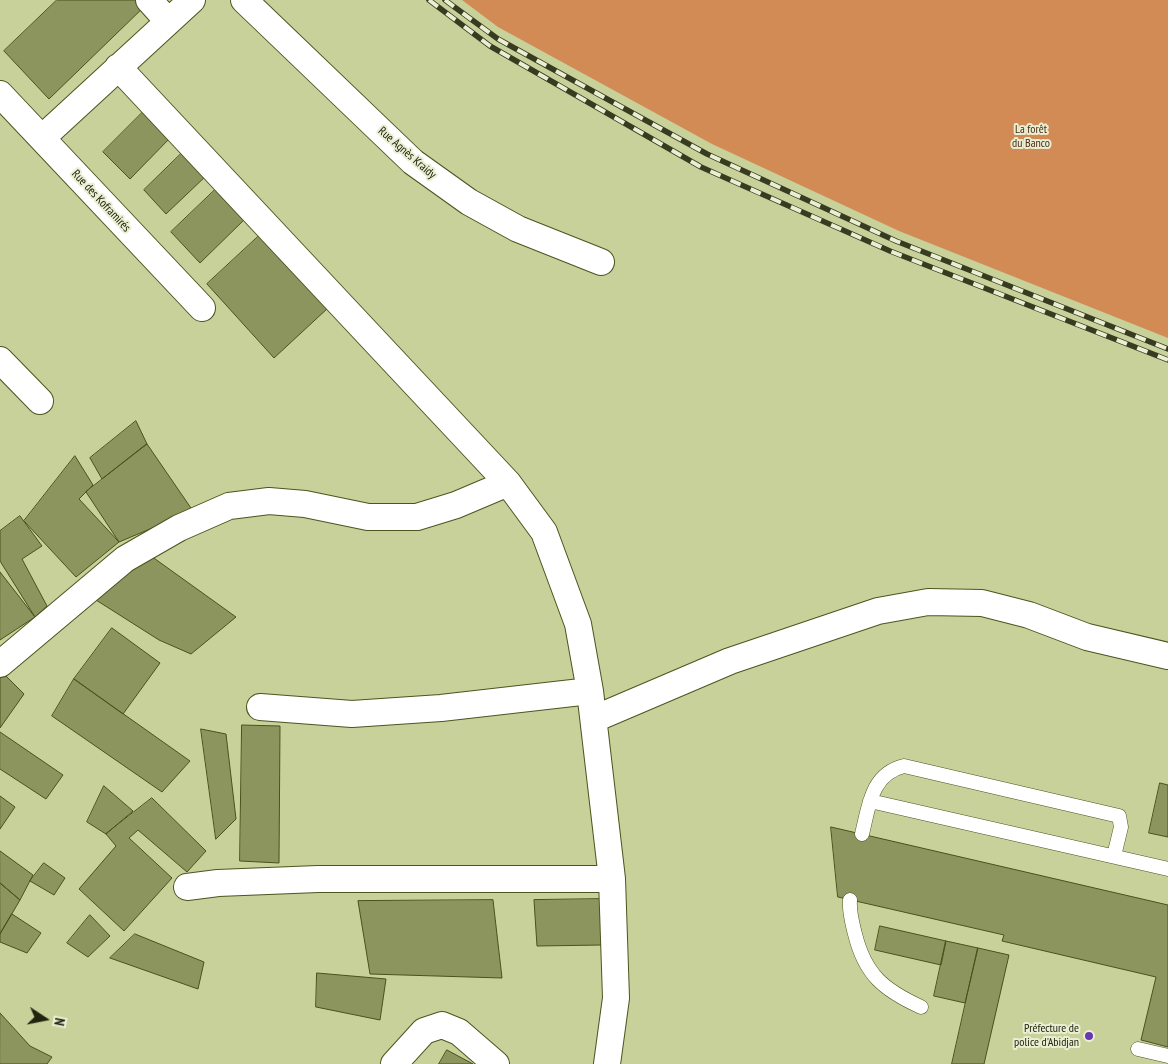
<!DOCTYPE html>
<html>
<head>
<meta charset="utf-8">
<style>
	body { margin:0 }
	#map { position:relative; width:1168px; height:1064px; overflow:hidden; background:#c8d199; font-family:"PT Sans Narrow",sans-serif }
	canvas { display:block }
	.north { position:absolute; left:20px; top:994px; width:50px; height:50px; -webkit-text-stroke:4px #eaefd3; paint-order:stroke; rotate:101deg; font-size:14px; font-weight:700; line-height:20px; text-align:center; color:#21240e }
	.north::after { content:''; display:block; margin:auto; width:18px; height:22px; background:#21240e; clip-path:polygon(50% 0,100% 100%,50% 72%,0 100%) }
</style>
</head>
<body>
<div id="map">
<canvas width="1168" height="1064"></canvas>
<div class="north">N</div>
</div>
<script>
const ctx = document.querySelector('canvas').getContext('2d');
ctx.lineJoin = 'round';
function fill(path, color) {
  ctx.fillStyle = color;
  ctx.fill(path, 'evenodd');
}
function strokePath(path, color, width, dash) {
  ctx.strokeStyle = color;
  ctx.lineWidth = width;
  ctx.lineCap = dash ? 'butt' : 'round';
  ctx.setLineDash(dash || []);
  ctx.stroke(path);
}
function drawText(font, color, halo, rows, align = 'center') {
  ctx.font = font + ' "PT Sans Narrow",sans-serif';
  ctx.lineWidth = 4;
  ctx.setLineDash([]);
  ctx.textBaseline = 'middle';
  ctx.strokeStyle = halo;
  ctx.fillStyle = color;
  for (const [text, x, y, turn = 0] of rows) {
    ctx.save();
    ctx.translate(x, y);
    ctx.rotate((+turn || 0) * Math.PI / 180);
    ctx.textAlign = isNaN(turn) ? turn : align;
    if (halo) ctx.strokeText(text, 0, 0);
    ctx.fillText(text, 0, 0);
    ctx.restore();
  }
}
fill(new Path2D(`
	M462,0H1168V338L899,231L712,144L498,27Z`), '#d38b56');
const building = new Path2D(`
	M57,0H143L147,4L49,99L4,51Z
	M146,109L172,136L130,179L103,152Z
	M184,151L207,175L166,214L144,190Z
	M217,188L246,218L200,263L171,232Z
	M261,234L328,308L274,358L207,284Z
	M136,421L147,444L102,479L90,458Z
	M147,444L193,511L119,542L86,492Z
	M75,456L93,485L79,499L119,542L76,577L24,521Z
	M20,516L42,546L22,559L47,606L35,617L0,561V531Z
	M151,556L236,617L191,654L159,640L96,600Z
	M0,572L35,617L0,640Z
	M112,628L160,663L123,714L74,679Z
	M2,672L24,694L0,728V674Z
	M74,679L190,761L162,792L52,716Z
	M242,725L280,726L279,863L240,861Z
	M201,729L226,734L236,819L216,839Z
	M0,732L63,775L46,799L0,769Z
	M1160,783L1168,785V837L1149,833Z
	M104,786L133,811L106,834L87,822Z
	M0,796L15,807L0,829Z
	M152,798L206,851L187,872L138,830L129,838L172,878L124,931L79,889L116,846L106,834Z
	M831,827L1168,905V1047L1141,1040L1156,977L1002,941L1004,935L838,897Z
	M0,851L33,875L20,900L0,883Z
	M44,863L65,878L54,895L30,881Z
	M0,883L20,900L0,934Z
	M602,899V945L537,946L534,900Z
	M493,900L502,978L370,974L358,901Z
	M12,914L41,933L27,953L0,942V934Z
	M90,915L110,936L88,957L67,943Z
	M880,926L946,941L941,965L875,950Z
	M135,934L204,962L198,989L110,958Z
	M946,941L978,948L965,1003L934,996Z
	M978,948L1009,955L984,1064H952Z
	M317,973L386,979L380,1020L316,1007Z
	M0,1013L30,1046L52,1057L47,1064H0Z
	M447,1050L473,1064H439Z`);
fill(building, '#8d955f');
strokePath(building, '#4a511c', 1);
const service = new Path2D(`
	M870,801L1168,869
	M862,834C869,806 871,774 904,766L1119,816L1121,827L1114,856
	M850,900C849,912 852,922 855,934C865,975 884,990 921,1007
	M1138,1049L1168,1056`);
const minor = new Path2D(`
	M149,0L168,21
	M244,0L413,162L469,202L518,229L601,262
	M118,67L508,483L544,532L578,624L590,691L612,879L616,998L607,1064
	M0,94L202,308
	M42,138L192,0
	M0,360L40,401
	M0,664L125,559L179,528L229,506L269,501L305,504L368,517H417L456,505L508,483
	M260,707L352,714L441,708L590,691
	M594,719L730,661L878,611L928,602L982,603L1029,615L1087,637L1168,656
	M187,887L218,883L318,879H612
	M394,1064L424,1031L442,1025L459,1032L496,1064`);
strokePath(service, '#4d541f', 15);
strokePath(minor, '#4d541f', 28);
strokePath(service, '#fff', 14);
strokePath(minor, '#fff', 26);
const rail = new Path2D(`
	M429,0L490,46L701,167L890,251L1168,360
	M445,0L498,39L707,154L896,241L1168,349`);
strokePath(rail, '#373b20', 5.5);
strokePath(rail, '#eaefd3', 4, [11]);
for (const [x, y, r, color] of [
	[1089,1036,5,"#6639b1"]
]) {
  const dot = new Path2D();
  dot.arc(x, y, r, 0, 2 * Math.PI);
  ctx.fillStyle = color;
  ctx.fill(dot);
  strokePath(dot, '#eaefd3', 2);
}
drawText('12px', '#492a13', '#eaefd3', [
	["La forêt",1031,130],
	["du Banco",1031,144]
]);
drawText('12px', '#21240e', '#eaefd3', [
	["Rue Agnès Kraidy",407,153,41],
	["Rue des Koframirés",101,201,47]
]);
drawText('12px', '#21240e', '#eaefd3', [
	["Préfecture de",1079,1029],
	["police d'Abidjan",1079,1043]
], 'right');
</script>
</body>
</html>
